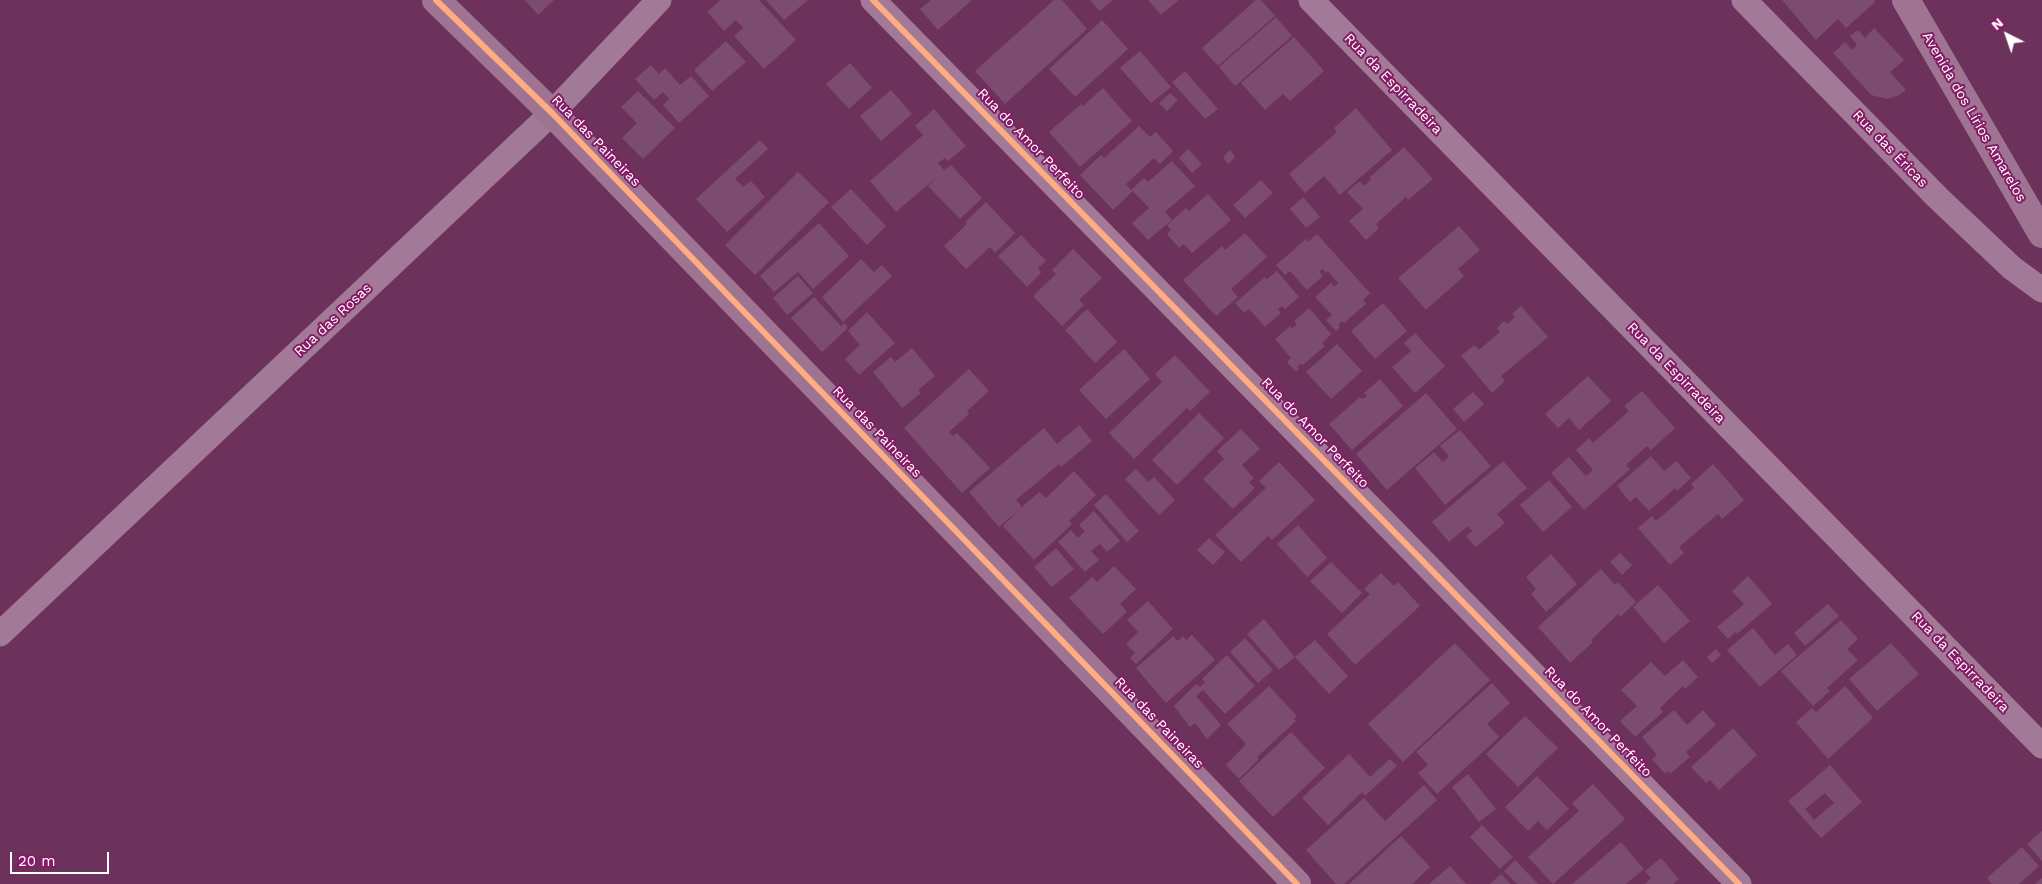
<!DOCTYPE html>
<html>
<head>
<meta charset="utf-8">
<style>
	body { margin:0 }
	#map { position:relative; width:2042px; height:884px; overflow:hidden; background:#6c325c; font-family:"Work Sans",sans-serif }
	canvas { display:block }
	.north { position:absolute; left:1982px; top:10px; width:50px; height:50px; -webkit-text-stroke:4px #851a66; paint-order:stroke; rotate:319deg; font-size:14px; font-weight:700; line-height:20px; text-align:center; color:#fff }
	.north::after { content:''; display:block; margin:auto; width:18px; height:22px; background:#fff; clip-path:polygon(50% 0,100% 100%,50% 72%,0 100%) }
	.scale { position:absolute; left:10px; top:852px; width:99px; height:22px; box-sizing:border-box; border:2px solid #fff; border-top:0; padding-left:6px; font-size:15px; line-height:18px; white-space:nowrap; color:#fff; -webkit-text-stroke:4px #851a66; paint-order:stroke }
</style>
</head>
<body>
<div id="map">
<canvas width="2042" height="884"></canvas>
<div class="north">N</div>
<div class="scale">20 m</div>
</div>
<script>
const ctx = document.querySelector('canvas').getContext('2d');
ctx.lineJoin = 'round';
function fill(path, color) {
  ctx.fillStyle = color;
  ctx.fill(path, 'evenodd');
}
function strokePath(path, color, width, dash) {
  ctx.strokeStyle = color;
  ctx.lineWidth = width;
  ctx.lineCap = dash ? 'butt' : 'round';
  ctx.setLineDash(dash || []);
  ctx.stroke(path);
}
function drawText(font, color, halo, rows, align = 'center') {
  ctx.font = font + ' "Work Sans",sans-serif';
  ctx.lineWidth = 4;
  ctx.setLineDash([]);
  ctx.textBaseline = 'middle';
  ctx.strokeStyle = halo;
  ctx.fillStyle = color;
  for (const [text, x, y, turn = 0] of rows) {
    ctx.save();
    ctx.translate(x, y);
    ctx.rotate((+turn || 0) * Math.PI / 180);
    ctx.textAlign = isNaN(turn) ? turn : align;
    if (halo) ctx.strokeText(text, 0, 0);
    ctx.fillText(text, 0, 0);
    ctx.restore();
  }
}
fill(new Path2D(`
	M525,0H554L538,15Z
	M720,0H759L796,40L764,69L734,36L743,28L736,20L724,31L707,12Z
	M766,0H808L784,20Z
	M931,0H972L938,30L920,9Z
	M1054,0H1062L1087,29L1005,104L975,71Z
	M1090,0H1113L1100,11Z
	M1148,0H1179L1161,15Z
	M1256,0H1261L1275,16L1218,66L1202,48Z
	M1782,0H1874L1875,2L1846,28L1838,19L1816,40Z
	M1276,17L1292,36L1235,86L1219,67Z
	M1102,20L1128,49L1075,97L1049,69Z
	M1874,28L1904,60L1890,72L1906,90L1897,96L1887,99L1871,95L1833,53L1845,42L1852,50L1857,45L1850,36L1858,30L1865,38Z
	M1294,37L1324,71L1290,101L1283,94L1265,110L1241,83Z
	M726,41L746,62L712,91L694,70Z
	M1140,51L1171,87L1151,103L1120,68Z
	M850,63L872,88L849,109L826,84Z
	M651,65L659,74L665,68L680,85L691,76L709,96L679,123L663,105L669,99L663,92L654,100L635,79Z
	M1185,71L1218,109L1205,119L1172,82Z
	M1103,88L1132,121L1080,167L1049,132L1081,104L1083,106Z
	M891,90L912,114L881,141L860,116Z
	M638,91L675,128L643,159L622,138L637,123L621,107Z
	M1170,93L1178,100L1167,111L1159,103Z
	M1356,108L1392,150L1340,195L1324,176L1305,193L1289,174L1337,132L1334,128Z
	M934,109L966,146L948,161L945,158L938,163L944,170L951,165L982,198L960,219L928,186L937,177L896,212L870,181L923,135L915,126Z
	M1139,126L1150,137L1156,132L1173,151L1160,164L1154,158L1126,184L1131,190L1144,178L1148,182L1172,161L1195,186L1165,212L1172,220L1148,240L1132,223L1149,208L1133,191L1113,210L1080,175L1101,155L1104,158Z
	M760,140L768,149L735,179L743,187L751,181L765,197L727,232L696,199Z
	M1404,147L1433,179L1408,200L1406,197L1376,224L1379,228L1366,240L1349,221L1363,209L1347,192L1360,181L1364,186L1371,179L1370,177Z
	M1188,149L1202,164L1192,173L1179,158Z
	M1230,150L1235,157L1228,164L1223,157Z
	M798,172L829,202L755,275L725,245Z
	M1261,180L1273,193L1245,218L1233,205Z
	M851,189L886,226L867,245L831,207Z
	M1208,194L1231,220L1192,253L1184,244L1179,248L1167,234L1171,230L1167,225L1186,208L1189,211Z
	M1303,197L1320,217L1306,228L1290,209Z
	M986,202L1015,233L995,253L990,247L966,269L944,246L967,224L965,222Z
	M819,223L849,256L813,289L798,272L774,292L760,276Z
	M1459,226L1480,250L1458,269L1464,276L1426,310L1398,278Z
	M1245,233L1267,257L1231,289L1238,297L1216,316L1183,280L1222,246L1225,250Z
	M1317,234L1370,293L1363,300L1366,304L1344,323L1342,321L1338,325L1340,327L1336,331L1326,320L1332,315L1315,297L1331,283L1334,287L1338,283L1328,271L1326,273L1323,269L1319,271L1323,276L1307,290L1290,271L1285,275L1276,265L1306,239L1308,242Z
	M1021,235L1046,261L1038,268L1041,273L1027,287L998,256Z
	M1073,249L1102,278L1079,300L1084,305L1062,326L1033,296L1056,274L1052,270Z
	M861,259L874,272L882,265L892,276L843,322L822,297Z
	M1277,271L1299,297L1285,309L1282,306L1278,309L1281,313L1265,327L1249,309L1244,313L1235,303L1265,277L1266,280Z
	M798,276L813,293L787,315L773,298Z
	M814,297L841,326L844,323L848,328L822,352L791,318Z
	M1383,303L1407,331L1375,359L1351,331Z
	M1521,306L1548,337L1501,376L1505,381L1492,393L1461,356L1474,345L1479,350L1500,332L1497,328L1504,321L1507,324L1515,317L1512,314Z
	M1309,308L1331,334L1322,343L1325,346L1303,365L1301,364L1297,367L1299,369L1296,372L1287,362L1291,358L1275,339L1290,326L1292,328L1297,325L1294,321Z
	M1087,309L1117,342L1095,363L1065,330Z
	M867,312L895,343L859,375L845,359L860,345L848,331Z
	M1415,333L1445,366L1415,393L1392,367L1411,351L1404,343Z
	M1337,344L1362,371L1331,399L1306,372Z
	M912,348L935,376L918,390L921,393L902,408L873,372L891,357L895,362Z
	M1124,349L1150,379L1106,419L1079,390Z
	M1175,355L1210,392L1190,411L1187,408L1134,459L1109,433L1162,382L1155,374Z
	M969,369L989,391L967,411L969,414L949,432L953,436L957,433L990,468L962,493L904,428Z
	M1588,376L1611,401L1579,430L1569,418L1558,428L1545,414Z
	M1380,379L1403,406L1352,450L1329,424L1360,397L1362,399L1367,396L1364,393Z
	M1642,391L1675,428L1651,450L1647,446L1626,465L1630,469L1584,510L1551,473L1569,457L1586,476L1593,470L1576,450L1589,438L1593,443L1629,411L1624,406Z
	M1473,392L1484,404L1464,422L1453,409Z
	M1426,393L1457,429L1387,490L1356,454Z
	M1199,413L1224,438L1177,485L1152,460Z
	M1079,425L1092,441L1061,467L1059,464L1016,500L1022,507L1039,492L1046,498L1074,471L1096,495L1069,521L1072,524L1034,560L1003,526L1019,510L999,527L969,492L1044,428L1057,444Z
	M1241,429L1260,449L1242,465L1254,478L1249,482L1255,488L1233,509L1203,479L1224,459L1217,451Z
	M1460,430L1491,466L1445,505L1415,468L1434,452L1443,462L1449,456L1440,446Z
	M1651,456L1664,471L1676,461L1691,478L1677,491L1675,488L1649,511L1636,497L1630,502L1617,486Z
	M1503,461L1527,488L1497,514L1505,523L1476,547L1466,536L1472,531L1468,526L1449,542L1432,522Z
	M1279,462L1315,500L1272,540L1268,536L1241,562L1215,535L1266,488L1259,481Z
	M1713,464L1744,500L1722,519L1718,514L1679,547L1684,553L1670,565L1638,528L1652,516L1656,521L1694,488L1691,484Z
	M1136,469L1148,482L1154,477L1175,500L1159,515L1125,479Z
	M1549,480L1572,507L1543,532L1520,505Z
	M1106,494L1139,531L1127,542L1094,505Z
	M1094,511L1120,541L1107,552L1100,544L1091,551L1099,560L1085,572L1058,542L1071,530L1078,538L1085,531L1079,525Z
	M1298,525L1327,558L1307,577L1277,544Z
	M1209,538L1225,552L1213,565L1197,550Z
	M1056,548L1074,569L1052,587L1034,567Z
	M1620,553L1632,565L1622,575L1610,562Z
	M1551,554L1577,584L1546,612L1531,594L1536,589L1526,577Z
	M1331,562L1362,593L1342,613L1310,581Z
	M1114,566L1136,589L1120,604L1127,612L1103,634L1069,598L1092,577L1097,582Z
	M1601,569L1615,585L1618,582L1636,602L1620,617L1618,614L1591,640L1593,642L1570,663L1538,627Z
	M1381,573L1394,586L1398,582L1420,606L1355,665L1327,634L1370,594L1364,589Z
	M1748,576L1772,604L1737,634L1735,632L1728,639L1717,627L1744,604L1732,591Z
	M1658,585L1690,621L1664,643L1633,607Z
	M1148,601L1173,629L1136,664L1130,658L1135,653L1126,644L1138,632L1127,620Z
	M1828,604L1839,616L1805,646L1794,633Z
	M1264,619L1295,657L1315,640L1348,676L1329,694L1295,657L1279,670L1247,634Z
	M1841,620L1858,639L1847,649L1858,660L1827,688L1830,691L1813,706L1781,671Z
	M1753,628L1775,655L1788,644L1797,655L1760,687L1727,650Z
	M1192,635L1215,660L1166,703L1136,668L1173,636L1178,641L1183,636L1186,640Z
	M1245,638L1273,670L1258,683L1230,652Z
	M1455,643L1490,680L1403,762L1368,724Z
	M1891,643L1919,674L1877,711L1849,679Z
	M1716,649L1721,655L1712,663L1707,657Z
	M1227,655L1255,686L1225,714L1203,690L1196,696L1221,725L1207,739L1195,723L1190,727L1174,706L1196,684L1200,687L1205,682L1202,679Z
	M1683,660L1698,677L1685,689L1683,686L1660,708L1663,712L1635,737L1620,721L1637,706L1621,690L1651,662L1665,676Z
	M1492,683L1510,703L1487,724L1499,737L1437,794L1418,773L1428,765L1416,752Z
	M1269,686L1297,716L1294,719L1296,721L1257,757L1259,759L1239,779L1226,765L1246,744L1227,724Z
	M1845,686L1873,718L1828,759L1796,722L1812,708L1816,712Z
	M1674,710L1687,725L1703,710L1716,725L1686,752L1690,757L1670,774L1668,771L1665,774L1652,759L1657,755L1642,737Z
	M1525,716L1558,748L1518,787L1486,754Z
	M1733,728L1757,755L1719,790L1710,780L1706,783L1691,767Z
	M1291,732L1325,768L1273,817L1239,781Z
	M1349,754L1370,777L1390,759L1397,766L1365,796L1362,792L1328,825L1302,798Z
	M1830,765L1862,802L1821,838L1788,801ZM1825,793L1834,803L1814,820L1805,809Z
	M1468,774L1496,809L1479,822L1452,787Z
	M1537,776L1569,809L1547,830L1538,821L1528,831L1505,807Z
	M1593,784L1625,819L1553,884L1528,857L1579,811L1572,803Z
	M1424,785L1437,800L1344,884H1336L1306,850L1364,798L1385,821Z
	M1482,825L1513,857L1500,869L1470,837Z
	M2042,831V861L2027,844Z
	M1401,836L1430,867L1412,884H1349Z
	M1621,842L1644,869L1626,884H1572Z
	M2022,847L2039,866L2019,884H1992L1987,878Z
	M1661,858L1679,879L1673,884H1645L1651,878L1645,871Z
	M1515,860L1538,884H1517L1504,871Z
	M1450,866L1466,884H1429Z
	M1501,874L1511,884H1490Z
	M2042,878V884H2035Z`), '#7b4c6f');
strokePath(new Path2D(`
	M873,0L1739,884
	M1311,0L2042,746
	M1744,0L1938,198L2012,268L2042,290
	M0,634L552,113L659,0`), '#a27997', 25);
strokePath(new Path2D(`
	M436,0L552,113L1297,884
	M1906,0L2042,234`), '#9f7493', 28);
strokePath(new Path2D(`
	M436,0L552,113L1297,884
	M873,0L1739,884`), '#ffac80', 6);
drawText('14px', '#fff', '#851a66', [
	["Rua da Espirradeira",1393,84,46],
	["Avenida dos Lírios Amarelos",1974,117,60],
	["Rua das Paineiras",596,141,46],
	["Rua do Amor Perfeito",1031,144,46],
	["Rua das Éricas",1890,149,46],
	["Rua das Rosas",333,320,-43],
	["Rua da Espirradeira",1676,373,46],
	["Rua das Paineiras",877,432,46],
	["Rua do Amor Perfeito",1315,433,46],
	["Rua da Espirradeira",1960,662,46],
	["Rua do Amor Perfeito",1598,722,46],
	["Rua das Paineiras",1159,723,46]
]);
</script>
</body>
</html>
